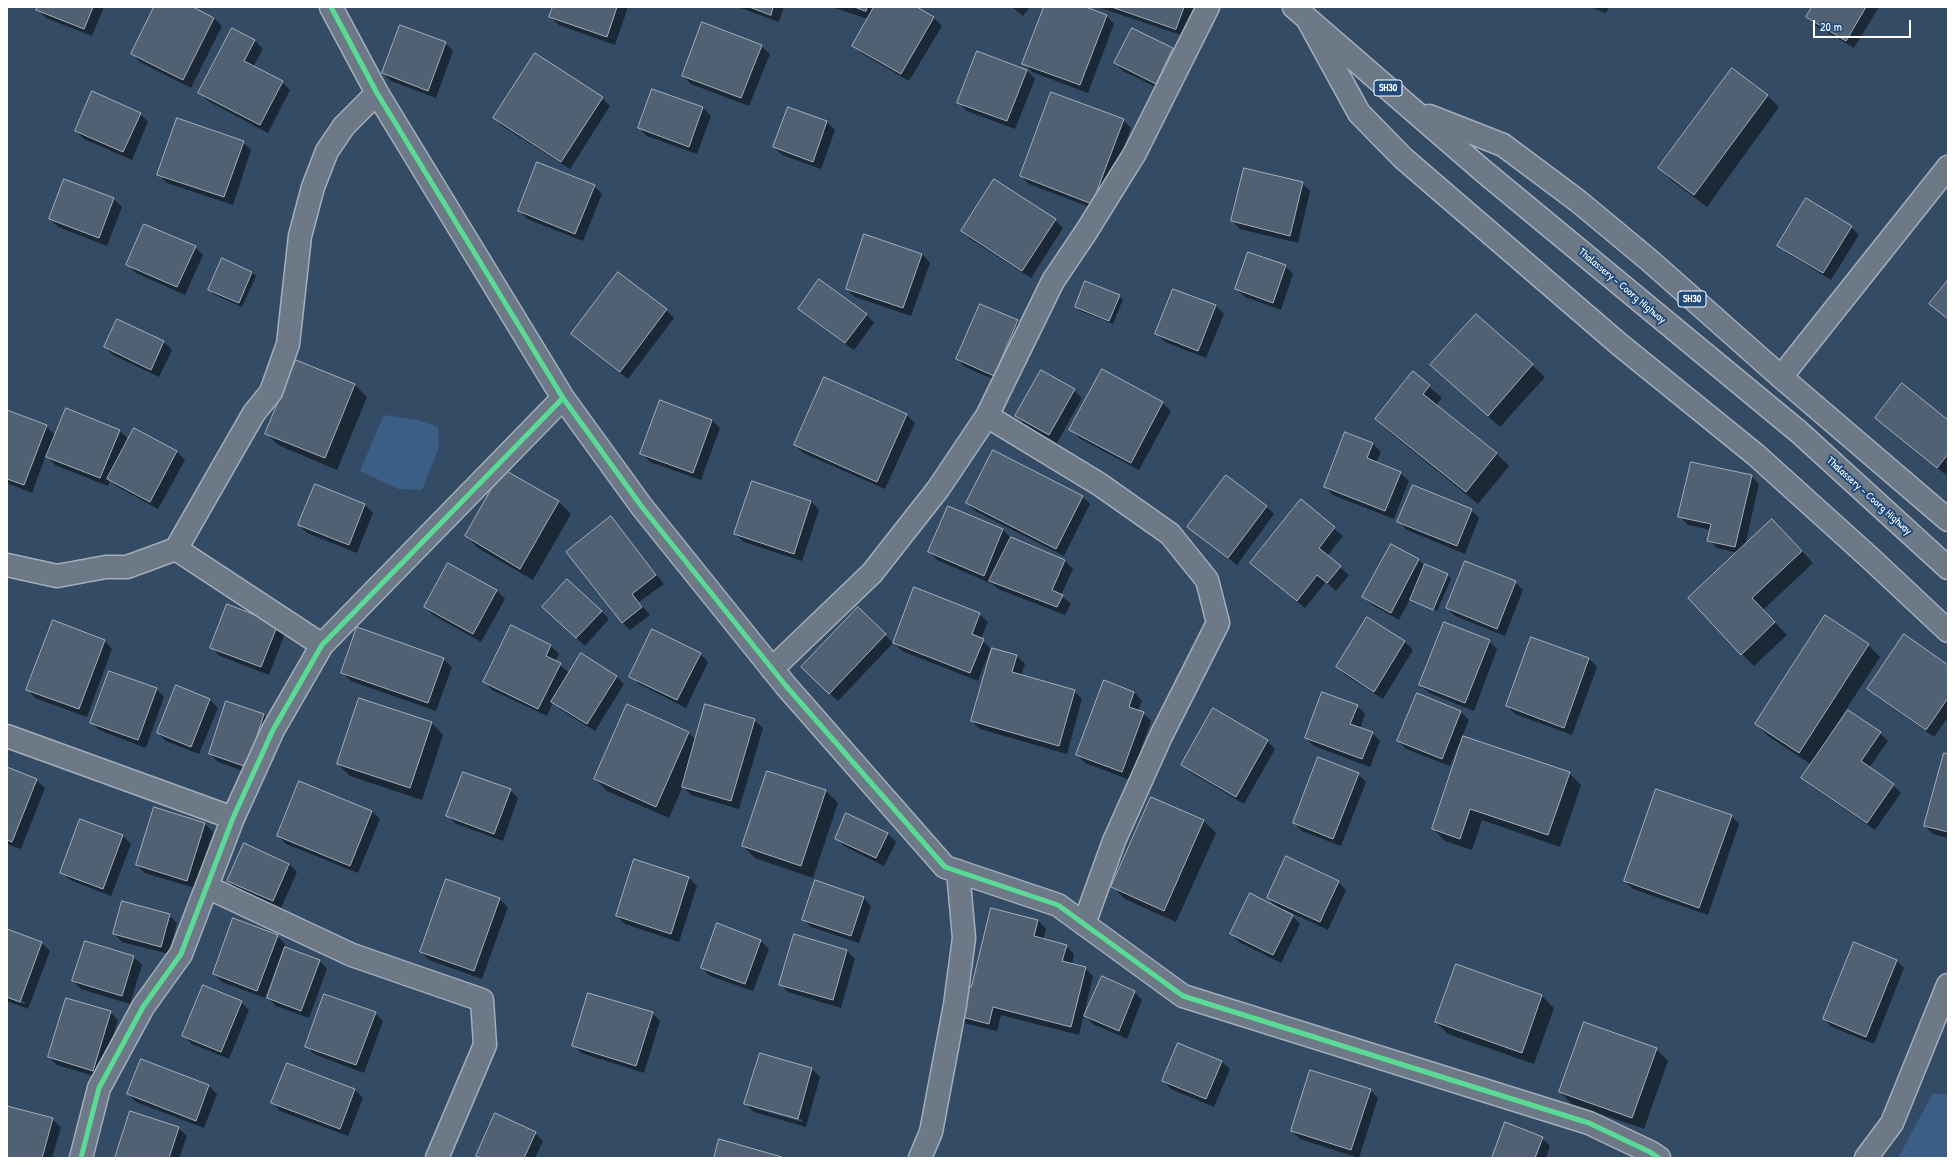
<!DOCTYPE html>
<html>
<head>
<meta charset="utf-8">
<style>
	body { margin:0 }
	#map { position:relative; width:1955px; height:1165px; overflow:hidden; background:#344b65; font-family:"Patrick Hand",sans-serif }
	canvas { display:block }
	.frame { position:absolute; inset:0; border:8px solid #fff; pointer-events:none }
	.scale { position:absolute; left:1813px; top:20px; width:98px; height:18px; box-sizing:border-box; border:2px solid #fff; border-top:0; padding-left:5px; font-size:12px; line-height:14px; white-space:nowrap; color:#fff; -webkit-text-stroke:3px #1f4a7a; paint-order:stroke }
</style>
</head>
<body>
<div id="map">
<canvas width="1955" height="1165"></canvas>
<div class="frame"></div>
<div class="scale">20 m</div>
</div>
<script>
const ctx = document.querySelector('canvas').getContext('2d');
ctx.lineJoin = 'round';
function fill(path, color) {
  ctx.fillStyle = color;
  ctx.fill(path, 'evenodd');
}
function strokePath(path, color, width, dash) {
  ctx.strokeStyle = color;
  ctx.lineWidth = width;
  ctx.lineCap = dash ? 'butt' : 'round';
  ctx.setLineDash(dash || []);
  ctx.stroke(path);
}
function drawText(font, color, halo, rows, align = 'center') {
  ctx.font = font + ' "Patrick Hand",sans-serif';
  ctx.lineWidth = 4;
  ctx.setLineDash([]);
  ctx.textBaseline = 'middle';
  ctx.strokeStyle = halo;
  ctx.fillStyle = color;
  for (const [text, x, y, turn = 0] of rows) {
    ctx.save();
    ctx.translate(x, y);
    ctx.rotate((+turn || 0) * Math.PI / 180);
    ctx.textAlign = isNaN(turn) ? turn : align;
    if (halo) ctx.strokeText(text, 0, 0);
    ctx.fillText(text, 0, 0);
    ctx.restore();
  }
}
fill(new Path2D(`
	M384,415L417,420L438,427L439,447L422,490L398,489L360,471Z
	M1933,1093L1948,1095V1158H1898Z`), '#3b5e86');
fill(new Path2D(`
	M39,7H104L92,36L46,18L38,10Z
	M155,7H191L214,18L222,26L191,88L140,62L132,54Z
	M554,7H628L615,45L559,25L550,17Z
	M738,7H784L779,22Z
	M832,7H915L934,18L942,26L909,81L861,53L853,45L868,19Z
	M1012,7H1030L1023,16Z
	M1045,7H1084L1106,15L1114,24L1088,93L1032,72L1024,63Z
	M1098,7H1195L1184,36Z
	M1589,7H1609L1606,13Z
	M1813,7H1879L1854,48L1815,25L1807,17Z
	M1132,29L1173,49L1181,57L1164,91L1123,71L1115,63Z
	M255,41L263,49L253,67L282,82L290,90L268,133L208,101L200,93Z
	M445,43L453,51L436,98L391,81L383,73Z
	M761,46L770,54L749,106L691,84L683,76Z
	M1027,71L1035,79L1015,129L967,111L958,102Z
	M653,90L703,108L711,116L697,154L647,136L639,128Z
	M1767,95L1779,107L1707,207L1671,180L1659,168Z
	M602,98L610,106L570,169L502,126L494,118Z
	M788,108L827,122L835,130L821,169L782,155L774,147Z
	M140,114L148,122L132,160L84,139L76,131Z
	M1123,120L1131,128L1100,211L1029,184L1021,176Z
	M243,142L251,150L233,205L167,183L159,175Z
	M65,180L114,199L122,207L107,246L58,227L50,219Z
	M1302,183L1310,191L1298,243L1240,229L1232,221Z
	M594,186L602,194L583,241L527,219L519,210Z
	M1055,220L1063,228L1031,278L970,239L962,231Z
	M1851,227L1859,235L1831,280L1787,253L1778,245Z
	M195,247L203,255L185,295L136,273L128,265Z
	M922,254L930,263L911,316L855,297L847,289Z
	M222,259L252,272L256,276L242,307L213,294L209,290Z
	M1285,266L1293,274L1281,310L1245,297L1236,289Z
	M1948,281V320L1931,304Z
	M1174,290L1216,306L1224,314L1206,358L1165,342L1157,334Z
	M1119,296L1123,299L1113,324L1080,311L1076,307Z
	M980,306L1018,321L1026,329L1002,383L965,367L957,359Z
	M800,309L866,314L874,323L854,350L808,317Z
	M666,310L674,318L628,379L572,334Z
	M1476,315L1545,377L1500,427L1431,365Z
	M164,342L172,350L159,377L113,355L105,347Z
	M297,361L355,385L367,397L337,470L278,445L266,433Z
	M1413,373L1442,398L1436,405L1497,454L1509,466L1478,504L1388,431L1376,419Z
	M1074,390L1082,398L1057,443L1024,424L1016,416Z
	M1163,403L1171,411L1139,470L1079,438L1071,430Z
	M7,411L46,426L56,436L119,430L129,440L134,429L177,452L185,460L158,509L116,486L110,481L108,486L55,465L46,455L32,493L7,483Z
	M906,415L915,423L885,489L803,453L795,445Z
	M1876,418L1948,421V472L1946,475Z
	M712,420L720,428L701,480L650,462L641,453Z
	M1346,433L1373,444L1381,452L1376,463L1400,473L1409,481L1394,519L1333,495L1325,487Z
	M504,470L559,502L571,514L533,580L478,548L466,536Z
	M1751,476L1759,484L1745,546L1784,532L1813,563L1763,610L1787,635L1754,666L1742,654L1738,553L1717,548L1709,540L1711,530L1688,525L1680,517Z
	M1082,496L1090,504L1064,556L975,511L967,503Z
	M811,501L819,510L802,561L744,542L735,534Z
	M1301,501L1343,536L1327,556L1349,575L1336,591L1326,582L1305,608L1251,563Z
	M365,505L373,513L357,553L307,533L299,525Z
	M1266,506L1274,514L1237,565L1188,527Z
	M949,507L1003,530L1010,537L1065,561L1073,569L1061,595L1071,604L1065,615L998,589L992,584L937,560L929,552Z
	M1471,510L1479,518L1465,554L1407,530L1398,521Z
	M610,518L664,584L639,602L650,615L630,630L622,622Z
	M1392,545L1419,560L1425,567L1448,575L1451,579L1437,611L1414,601V603L1410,599L1399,620L1372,605L1363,597Z
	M448,565L497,591L505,599L481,642L433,615L425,607Z
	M1515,582L1523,590L1505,636L1455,616L1447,608Z
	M858,608L893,643L838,701L802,667Z
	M601,611L609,619L585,646L552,615Z
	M979,614L988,622L981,639L991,649L1017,656L1025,664L1021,676L1074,691L1082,699L1067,754L980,729L972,721L992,650H990L978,681L902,651L894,643Z
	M1367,619L1405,642L1413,650L1383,699L1345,675L1337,667Z
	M277,625L285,633L269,675L220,656L212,648Z
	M1532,638L1589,659L1597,667L1572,735L1515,714L1507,706Z
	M104,640L112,649L87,717L35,698L27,689Z
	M1489,641L1497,649L1474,711L1429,693L1420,685Z
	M1868,645L1880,657L1831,733H1880L1888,741L1869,768L1893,785L1901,793L1875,830L1811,786L1803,778L1812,765L1768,736L1756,724Z
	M551,646L559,654L555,661L568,672L565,678L566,679L616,676L624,684L595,731L561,710L553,702L547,716L492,690L484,682Z
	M700,654L708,662L686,708L639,684L630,676Z
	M443,659L452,667L436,711L351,681L342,672Z
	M1948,666V717L1934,737L1876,696L1868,688Z
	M176,687L210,700L218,708L199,754L166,741L158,733Z
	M156,689L164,697L146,748L99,730L91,722Z
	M1134,692L1142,701L1138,711L1143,713L1151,721L1130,780L1085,763L1077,755Z
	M1417,694L1461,712L1469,720L1462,737L1569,773L1581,785L1560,847L1482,820L1472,850L1445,841L1433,829L1461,744H1459L1450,766L1406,749L1398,741Z
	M227,703L264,715L272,723L255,775L218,762L210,754Z
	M627,706L689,733L696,740L754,720L763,728L739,809L691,795L683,786L669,818L607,791L595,779Z
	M1357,706L1365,714L1360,729L1372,733L1380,741L1370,767L1314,746L1306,738Z
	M431,722L443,735L422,800L350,776L338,764Z
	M1267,741L1275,749L1244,804L1190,772L1182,764Z
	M1948,755V838L1933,834L1925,826Z
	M7,768L36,780L45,788L21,849L7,844Z
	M767,772L826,791L838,803L813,878L755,858L743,846Z
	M1358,774L1366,782L1341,846L1302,831L1294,823Z
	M510,790L518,798L503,841L456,824L448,816Z
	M1152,798L1204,821L1216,833L1176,922L1125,899L1113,887Z
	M372,811L380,819L358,873L286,844L278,836Z
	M847,815L888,834L896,842L884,866L844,846L836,838Z
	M1731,816L1739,824L1708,915L1633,889L1625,881Z
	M205,824L213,832L195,888L145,873L137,865Z
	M123,836L131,844L111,896L70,880L61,872Z
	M635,860L689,878L697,886L679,942L625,924L617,916Z
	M289,864L297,872L281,908L236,889L228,881Z
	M1338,882L1346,890L1328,930L1283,909L1282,910L1292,916L1300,924L1281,963L1239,942L1231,934L1279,909L1268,898Z
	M863,897L871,906L859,943L811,927L803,919Z
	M499,899L508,907L482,979L429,960L421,952Z
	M169,915L177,923L169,954L122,942L114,934Z
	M1038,920L1046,929L1043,940L1066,946L1074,954L1072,965L1085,968L1093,976L1079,1035L1001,1015L997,1031L963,1023L955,1015L972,988Z
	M718,925L761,941L769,949L753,991L710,976L702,968Z
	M7,930L42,943L50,951L28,1009L7,1001V998L25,1004V1002L7,996Z
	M794,935L847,951L855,959L841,1008L788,992L780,984Z
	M277,936L285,944L265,998L222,982L214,974Z
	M134,957L142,965L130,1004L81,989L73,981Z
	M319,960L327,969L309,1018L276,1006L268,998Z
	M1896,960L1904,968L1874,1044L1832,1027L1824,1019Z
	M1134,992L1142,1000L1127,1039L1093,1024L1085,1016Z
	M1542,996L1554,1008L1534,1064L1448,1034L1436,1022Z
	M241,1002L249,1010L229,1059L192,1044L184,1036Z
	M110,1012L118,1020L101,1078L57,1065L49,1057Z
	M375,1013L383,1021L364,1073L314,1054L306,1046Z
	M652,1013L660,1021L644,1073L581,1053L573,1045Z
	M1656,1049L1668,1061L1644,1129L1572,1104L1560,1092Z
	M760,1054L812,1069L820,1077L806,1127L754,1112L745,1104ZM754,1106L803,1120L802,1122L754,1108Z
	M1221,1061L1230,1069L1214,1107L1171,1089L1163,1081Z
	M287,1064L355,1090L363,1098L348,1136L280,1111L272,1102Z
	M209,1086L217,1094L204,1128L136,1102L128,1094Z
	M1370,1090L1378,1098L1359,1158L1300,1139L1292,1131Z
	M7,1107L52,1119L61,1127L52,1158H7Z
	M178,1128L187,1136L179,1158H116Z
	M535,1133L543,1141L535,1158H480L477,1155Z
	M1542,1138L1550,1146L1546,1158H1494Z`), '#0007');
const building = new Path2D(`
	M38,7H93L84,29L36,10Z
	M154,7H193L214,18L183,80L131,54Z
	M553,7H617L607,37L549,17Z
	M750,7H773L771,15Z
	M855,7H867L866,11Z
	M874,7H917L934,17L901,74L852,46Z
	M1044,7H1086L1107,15L1080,85L1022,64Z
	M1112,7H1184L1176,29Z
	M1812,7H1866L1846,41L1806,17Z
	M702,22L762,45L741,98L682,76Z
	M400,25L446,42L428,91L382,73Z
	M232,28L255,40L244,61L283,81L260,125L198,93Z
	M1132,28L1173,48L1156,84L1114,63Z
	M977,51L1027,70L1007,121L957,103Z
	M535,53L603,97L561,162L493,118Z
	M1732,68L1768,95L1694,195L1658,168Z
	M652,89L703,107L689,147L638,128Z
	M92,91L141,113L123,152L75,131Z
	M1051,92L1124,119L1092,204L1020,176Z
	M788,107L827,121L813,162L773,147Z
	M177,118L244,141L224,197L157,175Z
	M537,162L595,185L575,234L518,211Z
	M1244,168L1303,182L1290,236L1231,221Z
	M64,179L114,198L99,238L49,219Z
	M994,179L1056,219L1022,271L961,231Z
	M1806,198L1852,226L1823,273L1777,246Z
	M144,224L196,246L177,287L126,265Z
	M864,234L922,254L903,308L846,289Z
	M1248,252L1286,265L1273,303L1235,289Z
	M222,258L252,272L239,303L208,290Z
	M618,272L667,309L620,372L571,334Z
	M819,279L867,314L845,343L798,309Z
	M1948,280V319L1929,304Z
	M1085,281L1120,295L1109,321L1075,307Z
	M1173,289L1216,305L1198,351L1155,334Z
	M980,304L1018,320L994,376L956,359Z
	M1476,314L1533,364L1488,416L1430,365Z
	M117,319L164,341L151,370L104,347Z
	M296,360L355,384L325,458L265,434Z
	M1102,369L1163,402L1131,463L1069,430Z
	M1041,370L1075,389L1049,435L1015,416Z
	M1413,371L1430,385L1423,394L1497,453L1466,492L1375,419Z
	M824,377L907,414L877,482L794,445Z
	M1902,383L1948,420V454L1937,468L1875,418Z
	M660,400L712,420L693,473L640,454Z
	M66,408L120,430L100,478L46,457Z
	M7,410L47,425L24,485L7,479Z
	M134,428L177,451L150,502L107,479Z
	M1345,432L1373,443L1367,458L1401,472L1385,511L1324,487Z
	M993,450L1083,496L1056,549L966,503Z
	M1691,462L1752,475L1735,547L1707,541L1711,524L1678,517Z
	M503,469L559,501L520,569L465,536Z
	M1226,475L1267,506L1228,558L1187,527Z
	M752,481L811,501L794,554L734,534Z
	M315,484L365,504L349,545L298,525Z
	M1413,485L1472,509L1457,546L1397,522Z
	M1301,499L1335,527L1319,548L1341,566L1327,583L1317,575L1297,601L1250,563Z
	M948,506L1003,529L984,576L928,552Z
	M611,516L656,575L632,594L642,607L622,623L566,552Z
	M1772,519L1802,551L1752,598L1775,622L1741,655L1688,598Z
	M1011,537L1065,560L1052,590L1063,595L1057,607L989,581Z
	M1391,544L1419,559L1391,613L1362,597Z
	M1465,561L1516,581L1497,629L1446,608Z
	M448,563L497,590L473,634L424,607Z
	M1425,564L1448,574L1433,610L1410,600Z
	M567,579L602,611L576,638L542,607Z
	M914,587L980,613L972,634L984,639L970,673L893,643Z
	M227,604L278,624L261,667L210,648Z
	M858,607L886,634L829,694L801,667Z
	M1825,615L1869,644L1799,753L1755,724Z
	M1367,617L1405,641L1374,692L1336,667Z
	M53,620L105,640L79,709L26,690Z
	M1444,622L1490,640L1465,703L1419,685Z
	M511,625L551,645L546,656L561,663L538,709L483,682Z
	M357,627L444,658L428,703L341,673Z
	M652,629L701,653L677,700L629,677Z
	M1904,634L1948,665V698L1926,730L1867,689Z
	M1531,637L1589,658L1564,728L1506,706Z
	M992,648L1017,655L1012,672L1075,690L1059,746L971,721Z
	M581,653L617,676L587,724L551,702Z
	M109,671L157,688L138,740L90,723Z
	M1104,680L1134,692L1129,707L1144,712L1122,772L1076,755Z
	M176,685L210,699L191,747L157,733Z
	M1322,692L1358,705L1350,724L1373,732L1362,759L1305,738Z
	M1417,693L1461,711L1442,759L1397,741Z
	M359,698L432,722L410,788L337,764Z
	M226,701L264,714L247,767L209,754Z
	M627,704L689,732L656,807L594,779Z
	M705,704L755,719L731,801L682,787Z
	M1213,708L1268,740L1236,797L1181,765Z
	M1848,710L1881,732L1861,761L1894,784L1867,823L1801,778Z
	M1463,736L1570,772L1548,835L1470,809L1460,839L1432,829Z
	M1944,753L1948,754V832L1924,826Z
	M1318,757L1359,773L1333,839L1293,823Z
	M7,767L37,779L12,842L7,840Z
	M767,771L826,790L801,866L742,846Z
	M463,772L511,789L494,834L446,816Z
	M299,781L372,811L350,866L277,836Z
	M1656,789L1732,815L1699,908L1624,881Z
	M1151,797L1204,820L1164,911L1111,887Z
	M154,807L205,823L187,881L136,865Z
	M846,813L888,833L876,858L835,839Z
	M80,819L123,835L103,889L60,873Z
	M244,843L289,864L273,901L227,881Z
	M1286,856L1339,881L1320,922L1267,898Z
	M634,859L689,877L671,934L616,916Z
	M446,879L500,898L474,971L420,952Z
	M815,880L864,897L851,936L802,920Z
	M1250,893L1293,915L1273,955L1230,934Z
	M122,901L170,914L161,947L113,934Z
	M991,908L1038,920L1034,936L1067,945L1062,961L1086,967L1071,1027L993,1007L989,1024L954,1015L962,985L971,987Z
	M233,918L278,935L257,991L213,974Z
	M717,923L761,940L745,984L701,968Z
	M7,929L42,942L20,1002L7,997Z
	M794,934L847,950L833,1000L779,985Z
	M85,941L134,956L122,996L72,981Z
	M1854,942L1897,960L1866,1037L1823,1019Z
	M285,947L320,960L301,1011L267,998Z
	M1456,964L1542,995L1522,1053L1435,1022Z
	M1102,976L1135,991L1119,1031L1084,1016Z
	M203,985L242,1001L221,1052L182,1036Z
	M588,993L653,1012L636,1066L572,1046Z
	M324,994L376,1012L356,1065L305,1047Z
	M66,998L111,1011L93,1071L48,1057Z
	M1584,1022L1657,1048L1632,1118L1559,1092Z
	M1178,1043L1222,1061L1206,1099L1162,1081Z
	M760,1053L812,1068L798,1119L744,1104Z
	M141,1059L209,1085L196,1121L127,1094Z
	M287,1063L355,1089L340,1129L271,1103Z
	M1310,1070L1371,1089L1351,1150L1291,1131Z
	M7,1106L53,1118L42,1158H7Z
	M130,1111L179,1127L169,1158H115Z
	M495,1113L536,1132L524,1158H481L476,1156Z
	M1505,1122L1543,1137L1535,1158H1492Z
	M719,1139L782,1157V1158H714Z`);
fill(building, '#506174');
strokePath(building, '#a4aeba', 1);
const minor = new Path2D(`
	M331,7L377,93L563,398L642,507L786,686L945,867L1058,905L1183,996L1589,1123L1650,1152L1659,1158
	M1781,377L1948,167
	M987,416L1099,484L1170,534L1207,580L1218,623L1161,736L1114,841L1084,924
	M176,549L322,645
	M7,565L57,576L106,567H127L176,549L254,413L271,392L288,344L300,236L313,187L327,151L344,126L377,93
	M772,669L872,573L938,489L987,416L1053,281L1086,232L1135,153L1208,7
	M7,736L233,818
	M207,887L352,955L482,1000L485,1045L437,1158
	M81,1158L99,1088L143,1007L181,954L233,818L273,730L322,645L563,398
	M920,1158L931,1132L955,1005L964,938L958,871`);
const tertiary = new Path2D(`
	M1308,20L1359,113L1403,158L1619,344L1756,455L1869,557L1948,631
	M1866,1158L1892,1123L1948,985`);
const primary = new Path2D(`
	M1294,7L1482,170L1799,432L1948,568
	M1429,116L1503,145L1578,201L1649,260L1781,377L1948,520`);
strokePath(minor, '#a4aeba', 25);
strokePath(tertiary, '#a4aeba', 25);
strokePath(primary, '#a4aeba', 25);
strokePath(minor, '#6d7986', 22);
strokePath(tertiary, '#6d7986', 22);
strokePath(primary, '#6d7986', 22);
strokePath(new Path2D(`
	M331,7L377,93L563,398L642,507L786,686L945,867L1058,905L1183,996L1589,1123L1650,1152L1659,1158
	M81,1158L99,1088L143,1007L181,954L233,818L273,730L322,645L563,398`), '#5adb95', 5);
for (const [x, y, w] of [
	[1388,88,28],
	[1692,299,28]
]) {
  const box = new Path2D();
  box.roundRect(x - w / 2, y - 8, w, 16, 3);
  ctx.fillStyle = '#1f4a7a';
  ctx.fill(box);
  strokePath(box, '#fff', 1);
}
drawText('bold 10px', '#fff', null, [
	["SH30",1388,88],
	["SH30",1692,299]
]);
drawText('11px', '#fff', '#1f4a7a', [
	["Thalassery - Coorg Highway",1622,286,40],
	["Thalassery - Coorg Highway",1869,496,42]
]);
</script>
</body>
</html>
